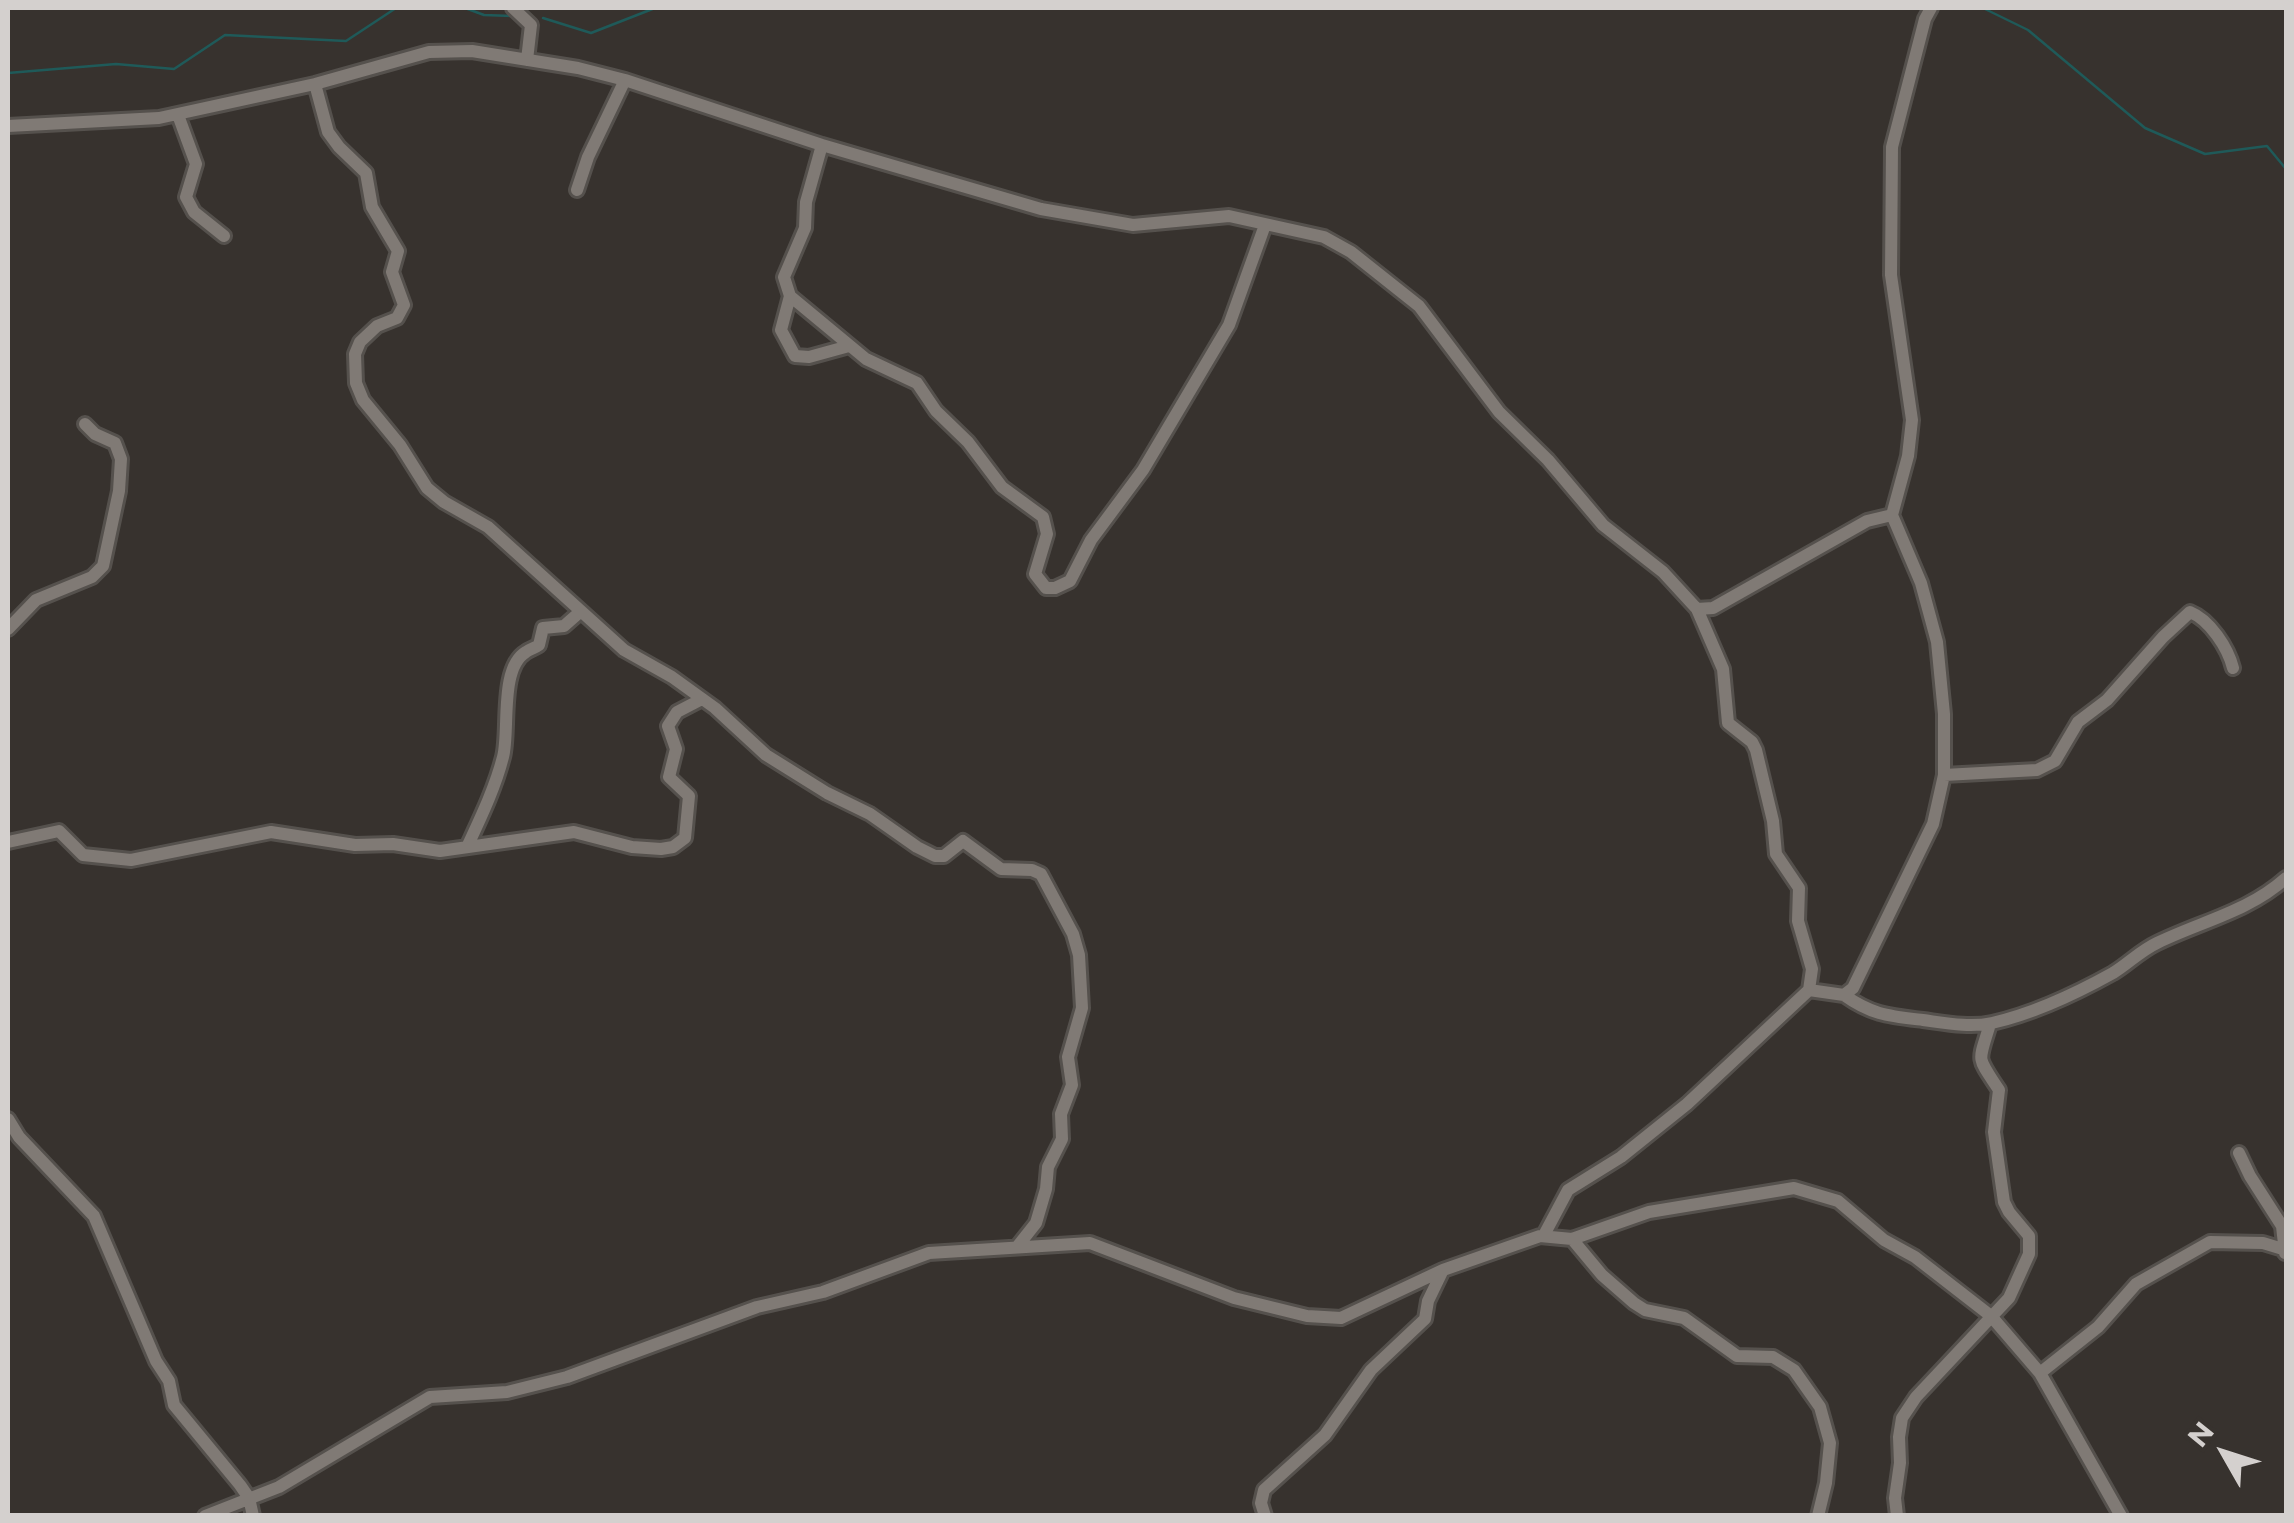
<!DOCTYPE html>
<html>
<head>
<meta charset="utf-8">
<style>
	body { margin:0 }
	#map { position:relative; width:2294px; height:1523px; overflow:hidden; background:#37322e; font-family:Montserrat,sans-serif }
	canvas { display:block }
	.frame { position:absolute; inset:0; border:10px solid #d4d0ce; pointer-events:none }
	.north { position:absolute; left:2174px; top:1403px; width:100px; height:100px; -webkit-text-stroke:8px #37322e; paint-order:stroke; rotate:309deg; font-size:28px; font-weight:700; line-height:40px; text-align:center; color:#d4d0ce }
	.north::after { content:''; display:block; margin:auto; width:35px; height:45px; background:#d4d0ce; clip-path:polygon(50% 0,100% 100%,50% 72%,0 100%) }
</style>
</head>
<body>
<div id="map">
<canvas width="2294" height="1523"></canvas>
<div class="frame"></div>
<div class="north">N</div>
</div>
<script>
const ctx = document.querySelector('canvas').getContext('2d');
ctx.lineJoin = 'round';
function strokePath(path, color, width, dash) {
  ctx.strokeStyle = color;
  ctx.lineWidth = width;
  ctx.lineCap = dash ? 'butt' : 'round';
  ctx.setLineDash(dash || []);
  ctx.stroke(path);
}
strokePath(new Path2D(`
	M465,8L484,15L512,16
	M1983,8L2028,30L2145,128L2205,154L2267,146L2286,169
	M543,18L591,33L655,8
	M8,73L116,64L174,69L225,35L346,41L396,8`), '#1f5a59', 2.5);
const minor = new Path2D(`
	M513,8L531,25L527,60
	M315,84L328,132L339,147L366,173L372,207L398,251L392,272L404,305L397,318L377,326L360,342L355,354L356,383L363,400L400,445L427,488L444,502L488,527L624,650L672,677L715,708L766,755L827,793L870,814L917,847L935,856H944L963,841L1001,869L1032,870L1041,874L1073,934L1079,955L1082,1008L1068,1057L1072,1085L1061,1114L1062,1139L1048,1167L1046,1189L1036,1223L1017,1247
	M178,115L196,164L186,197L194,212L224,236
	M8,126L159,118L315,84L429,52L472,51L578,68L625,80L822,145L1041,209L1133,225L1229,216L1324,237L1351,252L1419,306L1499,412L1548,460L1603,525L1663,572L1697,609L1723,669L1728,723L1752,742L1756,750L1773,821L1776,854L1799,888L1798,921L1812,969L1809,990L1687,1104L1621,1157L1568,1190L1544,1235
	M822,145L806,202L805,228L784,277L790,296L866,359L917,383L936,411L968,442L1002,487L1043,517L1047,534L1035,574L1046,588H1055L1070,581L1091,540L1143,470L1229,325L1265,225
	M577,190L588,157L625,80
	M790,296L781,330L795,356L809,357L849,346
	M1697,609L1713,608L1867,521L1892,515
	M8,629L36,600L92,577L103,566L119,491L121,459L115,443L95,434L85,424
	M1944,775L2037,770L2055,761L2078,722L2107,700L2163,637L2190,612C2210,620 2228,648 2233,668
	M8,842L59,831L83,855L131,860L271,832L355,845L393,844L440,851L574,832L632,847L661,849L673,847L685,838L689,796L669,777L676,749L668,726L677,712L702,699
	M468,845C481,817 495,788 503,757C510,731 499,668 526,652C530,649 535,648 539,645L543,628L564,626L581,611
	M1809,990L1844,995L1853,988L1933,824L1944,775V714L1937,642L1921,583L1892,515L1908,456L1912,420L1891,275L1892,147L1925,19L1931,8
	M1844,995C1872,1015 1889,1016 1923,1020C1945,1023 1970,1028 1992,1023C2032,1014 2077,993 2113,973C2128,964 2140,951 2157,943C2202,921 2248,912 2286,878
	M8,1119L19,1137L94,1216L156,1361L169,1381L174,1405L240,1485L249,1498L253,1516
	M2239,1153L2250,1176L2282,1226L2285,1253
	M1572,1239L1602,1275L1634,1303L1645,1310L1684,1318L1737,1356L1773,1357L1794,1370L1820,1407L1830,1443L1826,1483L1818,1516
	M2040,1373L2098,1327L2136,1284L2210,1242L2263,1243L2286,1250
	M205,1516L279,1487L430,1397L507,1392L567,1377L757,1307L823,1292L929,1253L1090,1243L1234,1298L1307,1316L1341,1318L1443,1270L1540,1236L1572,1239L1649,1212L1794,1188L1838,1201L1884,1240L1915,1257L1991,1316L2040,1373L2121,1516
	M1265,1516L1261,1503L1264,1490L1325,1435L1371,1370L1425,1319L1428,1301L1442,1272
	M1897,1516L1895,1498L1900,1463L1899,1437L1902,1418L1916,1397L2009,1298L2029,1254V1236L2009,1212L2004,1202L1994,1132L1999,1090C1976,1055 1978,1064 1990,1024`);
strokePath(minor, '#55514d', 18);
strokePath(minor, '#807a75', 12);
</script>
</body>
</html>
